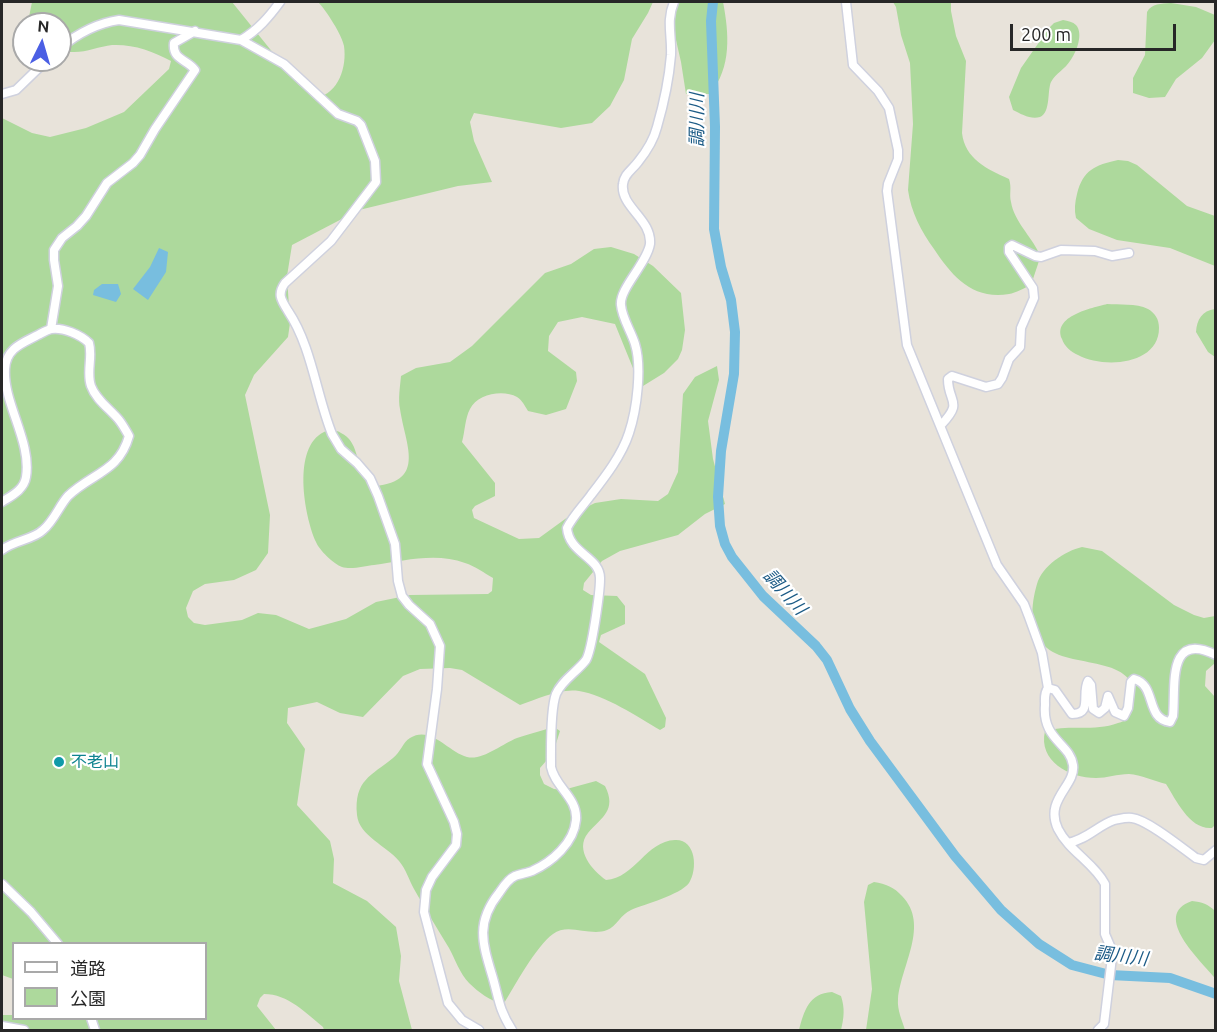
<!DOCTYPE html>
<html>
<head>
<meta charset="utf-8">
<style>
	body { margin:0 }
	#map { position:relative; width:1217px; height:1032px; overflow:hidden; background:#e8e3da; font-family:Ubuntu,"Noto Sans JP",sans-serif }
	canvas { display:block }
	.frame { position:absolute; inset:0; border:3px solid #272727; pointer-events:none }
	.legend { position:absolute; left:12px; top:942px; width:195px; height:78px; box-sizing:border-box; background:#fff; border:2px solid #a9a9a9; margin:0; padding:8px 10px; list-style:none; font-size:18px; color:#272727 }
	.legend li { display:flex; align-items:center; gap:12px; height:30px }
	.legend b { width:30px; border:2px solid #a9a9a9 }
	.north { position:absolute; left:12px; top:12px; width:60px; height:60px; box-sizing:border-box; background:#fff; border:2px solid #a9a9a9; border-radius:50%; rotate:5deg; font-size:16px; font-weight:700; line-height:24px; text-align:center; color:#272727 }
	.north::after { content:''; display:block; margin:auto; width:21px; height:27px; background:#4b5fe4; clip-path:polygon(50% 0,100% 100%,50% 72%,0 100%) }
	.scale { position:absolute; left:1010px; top:24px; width:166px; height:27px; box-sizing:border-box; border:3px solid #272727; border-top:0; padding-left:8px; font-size:18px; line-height:21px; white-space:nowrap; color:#272727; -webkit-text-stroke:4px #fff; paint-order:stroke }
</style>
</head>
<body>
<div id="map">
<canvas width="1217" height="1032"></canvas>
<div class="frame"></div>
<ul class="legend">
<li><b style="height:8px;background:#fff"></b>道路</li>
<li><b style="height:16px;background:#add99c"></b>公園</li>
</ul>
<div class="north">N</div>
<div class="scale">200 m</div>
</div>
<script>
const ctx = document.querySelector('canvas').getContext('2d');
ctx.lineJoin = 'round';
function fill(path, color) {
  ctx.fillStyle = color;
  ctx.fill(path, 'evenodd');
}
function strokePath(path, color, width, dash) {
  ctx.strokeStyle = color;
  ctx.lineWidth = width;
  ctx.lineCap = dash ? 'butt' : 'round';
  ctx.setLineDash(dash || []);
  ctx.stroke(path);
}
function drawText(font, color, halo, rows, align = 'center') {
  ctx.font = font + ' Ubuntu,"Noto Sans JP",sans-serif';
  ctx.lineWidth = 4.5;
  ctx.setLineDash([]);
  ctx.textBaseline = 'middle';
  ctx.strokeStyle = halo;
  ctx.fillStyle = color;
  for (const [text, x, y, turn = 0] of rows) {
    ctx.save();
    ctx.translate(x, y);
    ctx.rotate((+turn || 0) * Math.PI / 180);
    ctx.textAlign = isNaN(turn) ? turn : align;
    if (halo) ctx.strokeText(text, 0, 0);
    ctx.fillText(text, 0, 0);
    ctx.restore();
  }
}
fill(new Path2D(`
	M32,2H232L299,85L316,98C339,93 347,67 344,46C342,35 326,10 318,2H653L648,13L632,39L624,80L610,106L592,123L561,128L474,113L470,122L474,141L492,182L458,186L359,210L292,245L287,276L290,323L288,337L254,375L245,395L270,515L268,553L256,570L234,580L205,584L193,591L186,608L188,617L194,623L205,625L242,620L258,613L276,615L309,629L346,619L376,602L410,595L488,594L492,591L493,578C484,573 475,566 465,563C436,552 403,561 374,565C365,566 351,570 342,567C334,564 319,550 316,542C304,515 292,447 324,432C328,430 337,430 341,433C359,442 355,462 365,476C367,479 372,483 375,486C427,481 405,444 400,409C398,399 400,387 401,376L416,368L450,362L472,346L545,273L571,264L594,249L611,247L634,254L653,266L681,293L685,330L682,350L678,359L664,373L643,386L639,383L615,324L582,317L558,322L549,336L548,351L576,372L577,381L566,409L546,415L528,411C525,406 522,400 517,397C503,389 477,394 470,409C465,418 465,431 462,442L495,483V496L475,506L472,510L474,518L519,539L539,538L572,514L595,503L621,499L658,501L668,494L678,472L683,394L695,377L717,366L719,380L708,421L713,459L725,504L705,514L678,535L620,551L602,561L584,583L583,590L591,595L617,596L625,606V624L601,635L599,642L645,674L666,718L665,727L660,730C638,717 605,695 579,691C560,688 538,699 520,705L462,670L450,668L420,669L403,676L363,717L340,713L317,702L288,708L287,723L305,749L297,805L330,841L334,859L333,883L367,901L396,927L401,956L399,981L412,1030H324L323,1027C306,1013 288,994 264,994L260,998L257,1006L276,1030H2V1015H13L14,1018H206V944H14L13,979L2,975V118L32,133L50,137L86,128L124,112L169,69L171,61C153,51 133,44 112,45C95,47 77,57 60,49V24H31L29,17Z
	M677,2H723C729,33 732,67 710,94H686L681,62L673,27Z
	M893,2H951V11L956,36L966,61L962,133C965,159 987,169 1009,179C1012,188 1009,194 1011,202C1014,221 1031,236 1039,253V261L1031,285C1024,288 1016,293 1009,294C972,300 952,276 934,249C921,231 911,212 908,190L913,124L910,63L901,35L896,7Z
	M1171,3L1196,7L1215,15V40L1202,58L1176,79L1165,97L1149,98L1133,93V78L1145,55L1147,12C1152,3 1161,4 1171,3Z
	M1063,20C1068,21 1073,22 1076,25C1084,34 1076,53 1070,61C1065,69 1056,73 1051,82C1047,91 1051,112 1040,117C1031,120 1021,114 1013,110L1009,97L1021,68L1049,28L1054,23Z
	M1118,160L1128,161L1137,165L1187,206L1215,216V266L1170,248L1117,240L1089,229L1076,218C1074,210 1075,202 1077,194C1083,170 1095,165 1118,160Z
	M1107,304C1119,305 1136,303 1148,309C1155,313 1159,319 1159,328C1159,365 1104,369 1078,355C1071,352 1064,346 1062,339C1052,316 1092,308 1107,304Z
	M1215,309H1216L1215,357L1208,352L1196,332C1197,319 1202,311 1215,309Z
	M1082,547L1102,551L1174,605L1194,615L1204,618L1215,616V663L1206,671L1205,686L1215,697L1216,824L1212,828C1190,830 1176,800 1166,784C1154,781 1141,775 1129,774C1117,774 1107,778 1096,778C1069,778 1038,761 1045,731C1069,724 1094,732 1118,723C1126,721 1131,717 1133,708C1145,653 1073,670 1047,648C1028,632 1031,605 1037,584C1042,566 1065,551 1082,547Z
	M547,729H557L560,731L553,753L540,768V775L544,784L554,789L563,790L596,781L605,786C617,810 602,817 588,833C574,850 593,871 606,880C635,878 646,841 675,840C696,839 698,869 689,883C680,895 645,904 631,910C621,914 616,927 607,930C590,937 568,922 553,934C536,946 514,987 503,1005C490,1000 479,993 469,983C460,974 455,959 449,948C437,928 425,909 414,889C409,880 406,869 399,861C387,846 359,836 357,815C354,780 371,776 393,758C400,753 403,742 410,738C431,725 448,752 467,757C482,761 502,744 517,738C526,735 537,732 547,729Z
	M874,882C886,884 894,887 902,896C930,925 901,965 898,999C897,1010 902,1020 905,1030H866L872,989L864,902L868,885Z
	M1192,901C1202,902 1208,904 1215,911V978C1202,962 1150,915 1192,901Z
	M832,992L841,996C845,1008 844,1018 841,1030H799C804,1011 809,993 832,992Z`), '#add99c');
fill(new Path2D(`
	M159,248L168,252L166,272L148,300L133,289L150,267Z
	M102,284H118L121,294L116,302L93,295L94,290Z`), '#78bedf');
strokePath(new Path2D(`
	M713,2L711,21L715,127L714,229L721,267L731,300L735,332L734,374L721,451L718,497L720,526L725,544L732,557L763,596L816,646L827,660L850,709L870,741L955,856L1001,910L1039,944L1072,965L1110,975L1170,978L1216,994`), '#78bedf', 10);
const minor = new Path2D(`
	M846,2L853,65L878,91L889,108L898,150V159L888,184L887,191L907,345L997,565L1024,604L1029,617L1042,653L1048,688C1044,693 1045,699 1045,705C1042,740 1070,743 1073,765C1076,786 1044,799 1058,829C1069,851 1094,863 1105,884V934L1111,948L1112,957L1104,1024L1098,1030
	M241,40C258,30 269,17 280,2
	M60,48C77,34 98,23 119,20L241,40L284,64L338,114L357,121L361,125L375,161L376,182L331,241L285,283C277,294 281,300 288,311C312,347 316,394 332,434L341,449L357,463L370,478L378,496L395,544L398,581L402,596L409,605L430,624L440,646L437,689L427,764L454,822L457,834L456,845L432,877L426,890L424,912L448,1003L462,1020L479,1030
	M2,94L16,90L47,60
	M51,329L58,286L54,260V250L62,238L77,226L86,216L107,183L133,163L140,155L155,129L195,70C187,59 172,60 174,43L195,31
	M941,425C964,401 948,403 948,379L952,376L986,387L998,384L1002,378L1009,359L1020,347L1021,328L1034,298L1033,288L1009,252V247L1012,245L1035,256L1041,257L1061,250L1095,251L1112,256L1129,253
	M2,502C11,496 24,490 26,477C32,442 3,403 5,369C6,348 23,343 38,335C42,333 47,330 51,329C63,327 81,335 89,343C93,357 86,372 91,386C96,400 110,409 119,420C123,425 126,431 129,436C119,472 92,473 68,496C59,506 54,521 43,530C33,540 14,540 2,550
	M1048,688L1055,690L1072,714C1093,714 1081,694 1088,681L1091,685L1093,709L1099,713L1105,708L1108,696L1115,712L1124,716L1128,708L1131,682L1134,679C1157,685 1145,719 1170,722L1173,716C1176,687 1166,630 1216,655
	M1068,843C1088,839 1097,826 1114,820C1120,819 1126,817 1132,818C1148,820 1182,848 1196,858L1204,860L1216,850
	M2,884L31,912L58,944
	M91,1018L95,1030
	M2,1026L24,1030
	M512,1030C498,1008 499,998 492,975C482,942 476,922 499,893C503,887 508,879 515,876C520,874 527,873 532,871C552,862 574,843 576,820C578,798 555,787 551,767C551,749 550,710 556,694C562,680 577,672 586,660C592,650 600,592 600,579C601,557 569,554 567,528C573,516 583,506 591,495C605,477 622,455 629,433C637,409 642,367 635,344C631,331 622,318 621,305C619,289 647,263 650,244C652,219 620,207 623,184C624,174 632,170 638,162C646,152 654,139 657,127C664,103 669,79 671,55C672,35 666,21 674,2`);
strokePath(minor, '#cfd1de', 11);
strokePath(minor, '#fff', 8);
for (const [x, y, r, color] of [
	[59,762,6,"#0f9aa8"]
]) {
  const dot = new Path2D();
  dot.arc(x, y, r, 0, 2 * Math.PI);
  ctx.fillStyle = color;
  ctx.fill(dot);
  strokePath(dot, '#fff', 2);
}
drawText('16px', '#0d838f', '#fff', [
	["不老山",71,762]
], 'left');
drawText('italic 18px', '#1c5b86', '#fff', [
	["調川川",697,120,-90],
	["調川川",785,592,48],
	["調川川",1121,956,7]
]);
</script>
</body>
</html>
